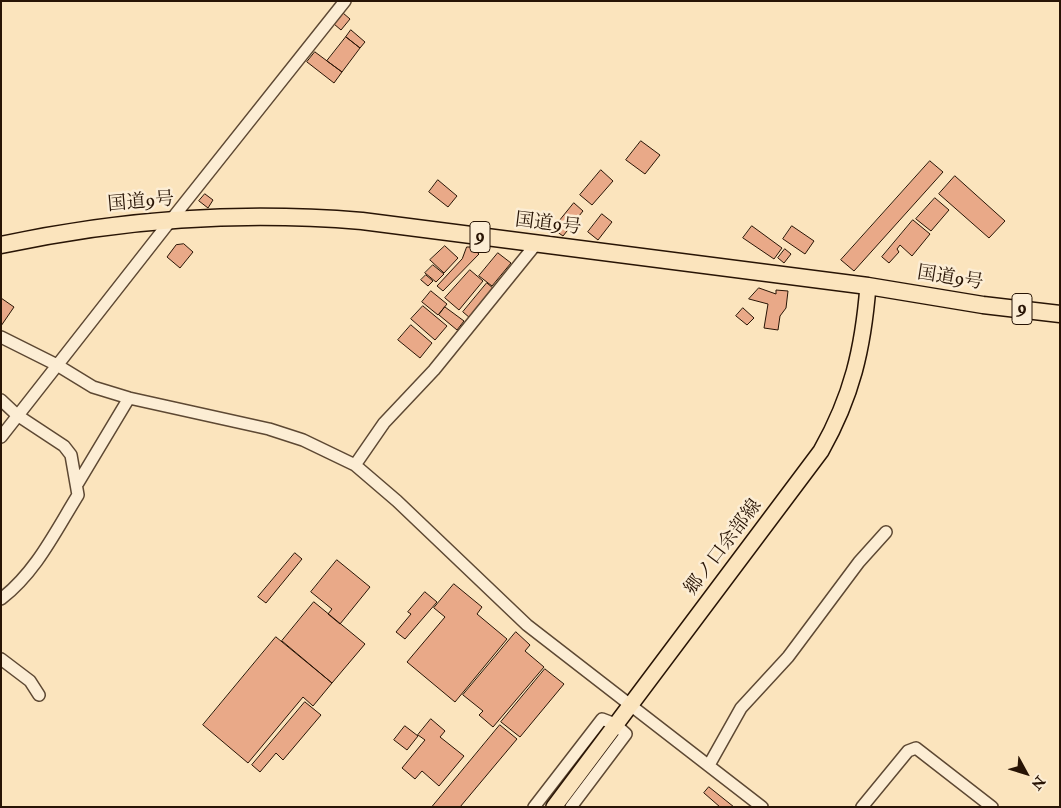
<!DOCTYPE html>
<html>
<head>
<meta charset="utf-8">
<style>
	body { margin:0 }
	#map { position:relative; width:1061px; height:808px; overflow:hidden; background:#fbe4bd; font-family:"IM FELL Double Pica",serif }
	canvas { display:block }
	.frame { position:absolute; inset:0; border:2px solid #281405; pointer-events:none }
	.north { position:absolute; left:1001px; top:748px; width:50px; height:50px; -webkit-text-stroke:4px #fcedd4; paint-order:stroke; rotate:129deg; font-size:14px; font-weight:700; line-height:20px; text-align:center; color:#281405 }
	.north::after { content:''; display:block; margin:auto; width:18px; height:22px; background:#281405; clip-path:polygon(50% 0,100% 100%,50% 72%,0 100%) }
</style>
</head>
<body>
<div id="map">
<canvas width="1061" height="808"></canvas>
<div class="frame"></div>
<div class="north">N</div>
</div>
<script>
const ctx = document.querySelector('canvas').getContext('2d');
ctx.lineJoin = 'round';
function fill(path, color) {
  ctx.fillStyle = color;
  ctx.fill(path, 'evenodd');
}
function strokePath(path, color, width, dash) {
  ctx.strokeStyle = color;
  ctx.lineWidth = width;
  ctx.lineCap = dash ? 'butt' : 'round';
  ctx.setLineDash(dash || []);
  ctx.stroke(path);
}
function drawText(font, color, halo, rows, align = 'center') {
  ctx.font = font + ' "IM FELL Double Pica","Noto Serif JP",serif';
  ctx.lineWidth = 5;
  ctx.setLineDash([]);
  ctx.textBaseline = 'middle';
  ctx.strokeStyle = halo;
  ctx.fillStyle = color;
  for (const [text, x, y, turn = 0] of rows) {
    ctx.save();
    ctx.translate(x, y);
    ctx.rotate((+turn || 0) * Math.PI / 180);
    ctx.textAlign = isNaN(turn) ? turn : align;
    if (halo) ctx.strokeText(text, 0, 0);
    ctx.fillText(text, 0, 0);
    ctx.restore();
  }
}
const building = new Path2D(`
	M343,13L350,19L341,30L334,24Z
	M351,30L365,42L360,48L346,37Z
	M346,37L360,48L342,72L327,61Z
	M315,52L342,72L334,83L307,62Z
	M641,141L660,155L645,174L626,160Z
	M930,161L943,172L854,271L841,260Z
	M601,170L613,181L592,205L580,195Z
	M955,176L1005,221L989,238L939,194Z
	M438,180L457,196L448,207L429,192Z
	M205,194L213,200L208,208L199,201Z
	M935,198L949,210L931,231L916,219Z
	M574,203L583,211L563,236L553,229Z
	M602,214L612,222L598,240L588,232Z
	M913,220L930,234L912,256L900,245L897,249L899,252L889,263L882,257Z
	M752,226L782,248L774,259L743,238Z
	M792,226L814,241L805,254L783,239Z
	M184,244L193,252L180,268L167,257L176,245Z
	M445,246L458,258L444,273L430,260Z
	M467,247H471L479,254L443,291L437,286L462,259Z
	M785,249L791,254L784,263L778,258Z
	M498,253L511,263L492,286L479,276Z
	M433,265L444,274L436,282L425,273Z
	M470,270L483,281L459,310L445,298Z
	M426,275L433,281L428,286L421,280Z
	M487,283L494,289L470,318L463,312Z
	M759,288L776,294V290L788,291L786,308L780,316L778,330L764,328L768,304L749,299Z
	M431,291L447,304L438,315L422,302Z
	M1,298L14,307L1,326Z
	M423,306L447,326L435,340L411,319Z
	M445,307L464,321L457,330L439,315Z
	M743,308L754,318L747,325L736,316Z
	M411,325L432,343L420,358L398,340Z
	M295,553L302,559L266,603L258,597Z
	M337,560L370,587L340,624L328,614L332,609L311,592Z
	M454,584L482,607L477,614L507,639L455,702L407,662L445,617L434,608Z
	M425,592L437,602L405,639L396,632L411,614L408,612Z
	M314,602L365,644L332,683L282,641Z
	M516,632L530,645L525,651L544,667L493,727L479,715L483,711L463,695Z
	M276,637L332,683L313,706L303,697L248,763L203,725Z
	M545,669L564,684L520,737L501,722Z
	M305,702L321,715L283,760L276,753L260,772L252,765Z
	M431,719L445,731L440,737L464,756L439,786L422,771L415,779L402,768L425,740L418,735Z
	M500,725L517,739L460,807H432Z
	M405,726L418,736L407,750L394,740Z
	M709,787L734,807H720L704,793Z`);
fill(building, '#e9a988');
strokePath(building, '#281405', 1);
const minor = new Path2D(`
	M1,337L57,365L93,387L129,398L269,429L303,440L355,465L397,501L527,625L762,807
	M1,400L17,415L64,446L71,455L78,495C55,532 36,572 1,599
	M1,437L171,220L345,1
	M355,465L384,423L434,370L536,244
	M78,483L129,398
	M1,659L30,681L39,695
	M709,765L741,708L788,657L859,562L886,532
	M534,807L602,719L615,724L626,734L571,807
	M862,807L908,751L916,748L992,807`);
const major = new Path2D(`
	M554,807L821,451C852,396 863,349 868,286`);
const highway = new Path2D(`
	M1,245C123,219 238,211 362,221L868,286L983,305L1060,314`);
strokePath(minor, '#5d4833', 14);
strokePath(major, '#281405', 18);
strokePath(highway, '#281405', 19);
strokePath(minor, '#fcedd4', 11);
strokePath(major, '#fbe4bd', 15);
strokePath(highway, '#fbe4bd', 16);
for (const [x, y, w] of [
	[480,237,20],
	[1022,309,20]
]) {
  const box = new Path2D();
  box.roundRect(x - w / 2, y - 15.5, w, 31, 4);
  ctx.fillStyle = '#fcedd4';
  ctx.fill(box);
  strokePath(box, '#281405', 1);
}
drawText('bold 18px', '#281405', null, [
	["9",480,237],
	["9",1022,309]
]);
drawText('19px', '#281405', '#fcedd4', [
	["国道9号",141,203,-5],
	["国道9号",548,225,7],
	["国道9号",950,279,9],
	["郷ノ口余部線",724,548,-53]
]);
</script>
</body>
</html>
